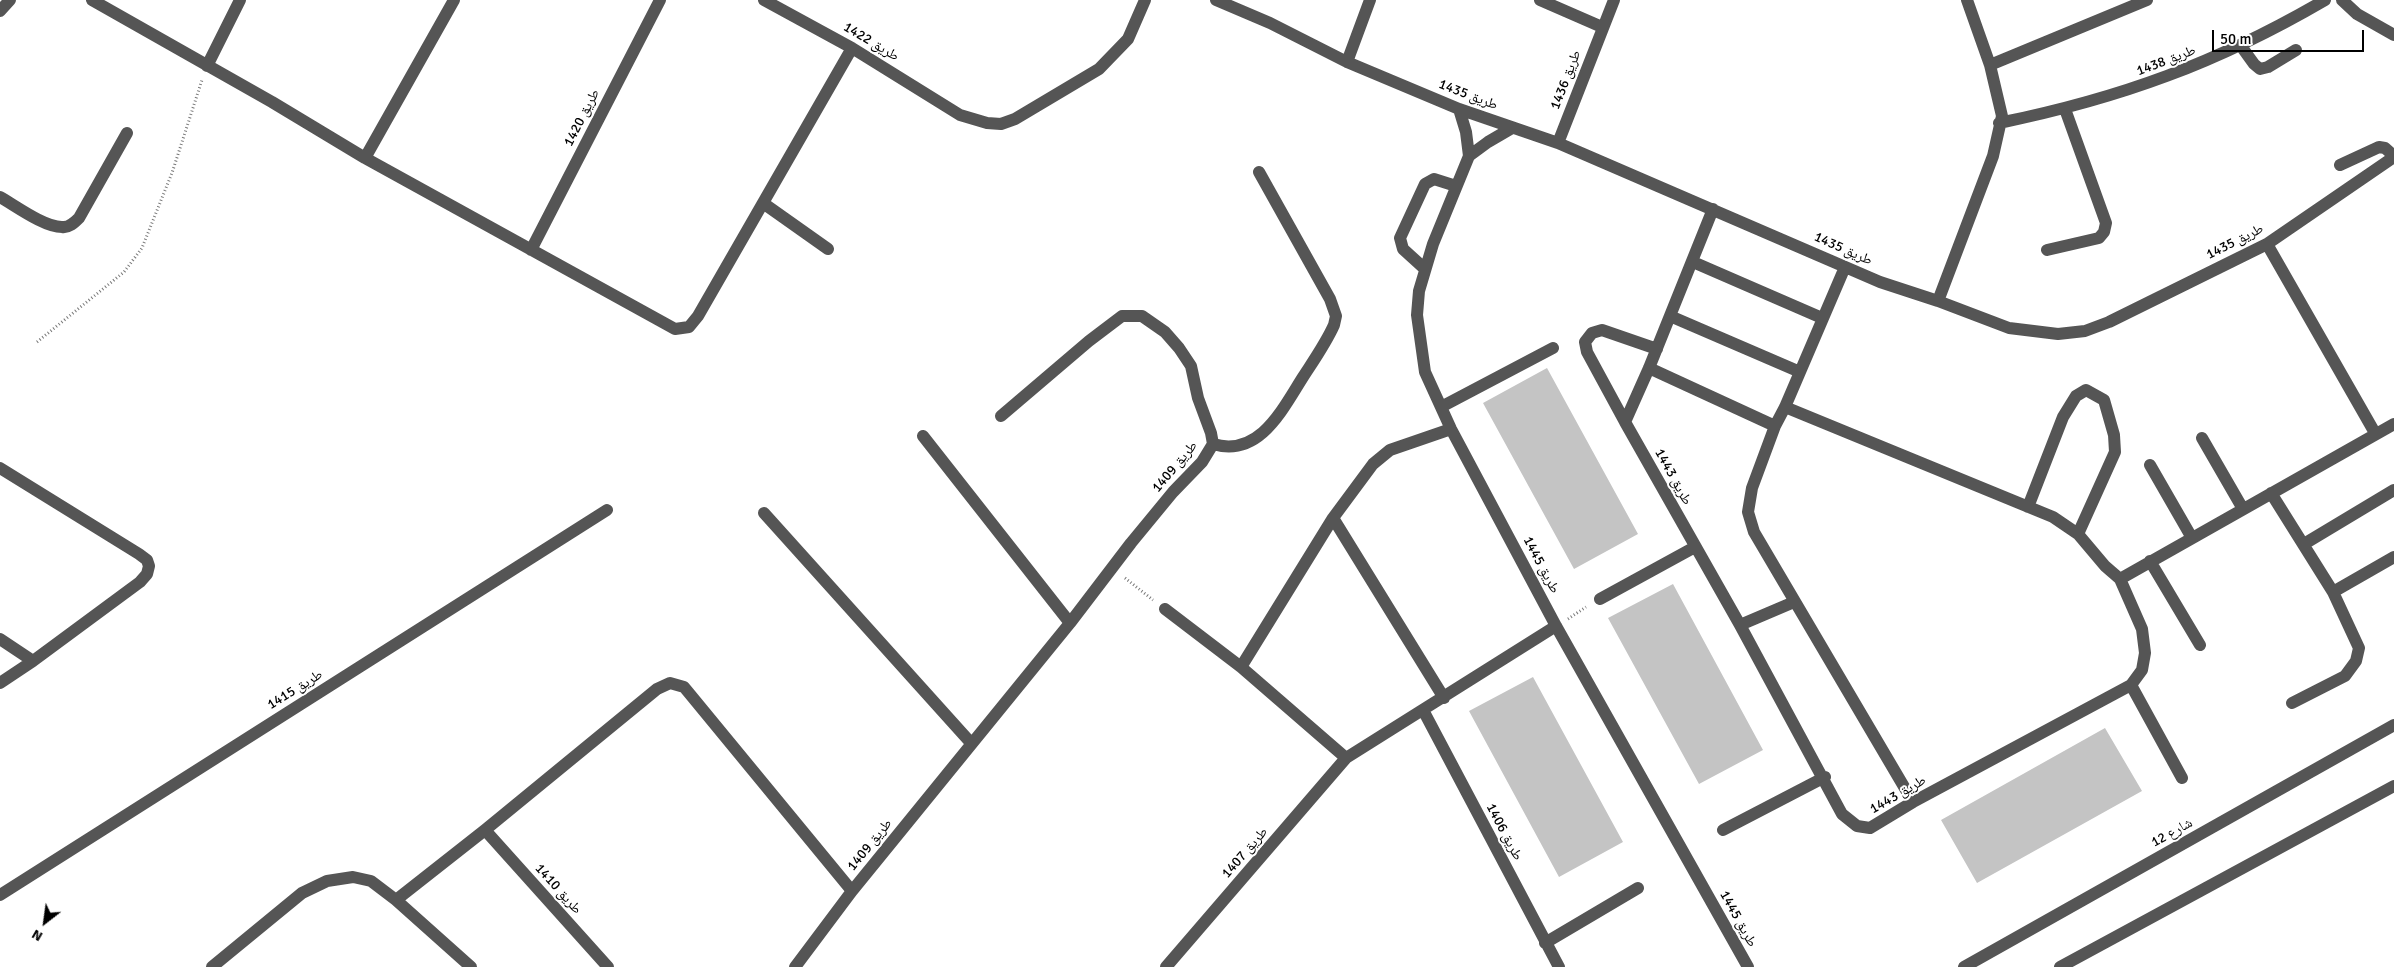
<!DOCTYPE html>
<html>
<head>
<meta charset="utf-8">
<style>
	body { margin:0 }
	#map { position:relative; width:2394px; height:967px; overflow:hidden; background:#fff; font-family:Signika,sans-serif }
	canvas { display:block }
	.north { position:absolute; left:20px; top:897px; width:50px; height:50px; -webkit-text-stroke:4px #fff; paint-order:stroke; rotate:210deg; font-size:14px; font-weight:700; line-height:20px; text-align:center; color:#000 }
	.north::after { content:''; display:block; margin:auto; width:18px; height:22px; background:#000; clip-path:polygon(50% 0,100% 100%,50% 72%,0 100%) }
	.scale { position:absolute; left:2212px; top:30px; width:152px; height:22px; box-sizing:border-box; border:2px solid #000; border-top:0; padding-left:6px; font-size:15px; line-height:18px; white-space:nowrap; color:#000; -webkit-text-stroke:4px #fff; paint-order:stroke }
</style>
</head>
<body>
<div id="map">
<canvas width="2394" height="967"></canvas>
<div class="north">N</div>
<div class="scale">50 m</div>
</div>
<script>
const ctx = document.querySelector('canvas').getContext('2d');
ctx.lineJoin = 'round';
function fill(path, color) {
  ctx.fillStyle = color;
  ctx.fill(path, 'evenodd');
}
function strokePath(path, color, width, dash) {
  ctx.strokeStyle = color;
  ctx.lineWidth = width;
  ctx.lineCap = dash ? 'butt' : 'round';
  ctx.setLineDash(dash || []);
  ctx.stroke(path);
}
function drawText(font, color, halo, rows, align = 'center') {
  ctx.font = font + ' Signika,"Noto Naskh Arabic",sans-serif';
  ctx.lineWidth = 4;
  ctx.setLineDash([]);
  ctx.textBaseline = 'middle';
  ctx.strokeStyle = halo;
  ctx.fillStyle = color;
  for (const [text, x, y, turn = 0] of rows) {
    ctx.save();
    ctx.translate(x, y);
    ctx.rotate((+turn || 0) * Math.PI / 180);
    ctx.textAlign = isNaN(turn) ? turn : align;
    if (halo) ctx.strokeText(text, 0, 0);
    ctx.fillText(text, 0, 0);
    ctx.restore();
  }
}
fill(new Path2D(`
	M1547,368L1638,534L1574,569L1483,403Z
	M1673,584L1763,750L1699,784L1608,618Z
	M1533,677L1623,842L1559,877L1469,711Z
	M2105,728L2142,791L1977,883L1941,820Z`), '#c4c4c4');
strokePath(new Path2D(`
	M37,342L124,272L142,248L172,173L202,80
	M1125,578L1153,600
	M1568,619L1586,607`), '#777', 3, [1, 2.5]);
strokePath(new Path2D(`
	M92,0L272,102L365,158L675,329L689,327L698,316L852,48
	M764,0L852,48L960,115L987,123L1001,124L1015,119L1099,69L1128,39L1145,0
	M1216,0L1270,23L1347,62L1459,109L1558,143L1880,282L1938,301L2009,328L2058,334L2085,331L2109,322L2267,244L2394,157
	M1540,0L1602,27
	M2342,0L2357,14L2394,35
	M0,11L10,0
	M2241,46L2254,64L2260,69L2268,67L2296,50
	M1347,62L1370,0
	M1990,65L2147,0
	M207,66L240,0
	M1459,109L1466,132L1469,156
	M1999,123C2121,98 2217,63 2325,0
	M1512,128L1488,142L1469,156L1433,244L1419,291L1417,315L1425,372L1451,429L1556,626L1748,967
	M1558,143L1614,0
	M365,158L454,0
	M2340,165L2379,147L2385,148L2394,156
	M0,197C16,206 44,227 62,227C69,228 74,223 79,218L127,133
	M763,203L828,249
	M1713,209L1649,368L1625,422L1740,625L1842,814L1857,826L1870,828L1913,802L2131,685L2142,670L2145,653L2142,629L2120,579L2105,566L2078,534L2053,517L1785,407
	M2267,244L2375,433
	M531,250L660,0
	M2047,250L2099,238L2104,232L2106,223L2065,109
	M1693,262L1822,318
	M1425,269L1403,249L1400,238L1425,184L1434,179L1456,186
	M1938,301L1993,156L2002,116L1990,65L1967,0
	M1670,316L1800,372
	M1649,368L1775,426L1785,407L1845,267
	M1441,407L1553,348
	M1625,422L1587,352L1585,342L1592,333L1602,330L1657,349
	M1775,426L1752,488L1748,512L1754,532L1913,802
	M923,436L1070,623
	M2202,438L2243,509
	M1213,444C1259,458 1282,410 1303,377C1314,360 1326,343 1334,325L1336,316L1330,299L1259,172
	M2150,465L2192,538
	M0,468L139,554L147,560L149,566L147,574L140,582L33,661
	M2271,493L2333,592L2359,648L2356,661L2345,676L2292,703
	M2028,507L2063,417L2076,396L2086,390L2104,400L2114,435L2115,452L2078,534
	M764,513L971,743
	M1333,518L1444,698
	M2304,544L2394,490
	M2150,561L2200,645
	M2120,579L2394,424
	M2333,592L2394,557
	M1600,599L1695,547
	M1165,609L1241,667L1346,758
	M1740,625L1794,602
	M0,639L33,661L0,683
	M1241,667L1333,518L1373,464L1390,450L1451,429
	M2131,685L2182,778
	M1423,710L1559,967
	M485,830L608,967
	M1723,830L1825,777
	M0,895L607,510
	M396,900L485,830L657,689L670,683L684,687L689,693L852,891
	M1545,943L1638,888
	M212,967L302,893L327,881L353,877L371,881L396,900L471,967
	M795,967L852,891L1070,623L1131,543L1173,492L1202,462L1213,444L1211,433L1198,398L1191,366L1179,348L1165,332L1142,316H1122L1089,341L1001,416
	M1166,967L1346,758L1556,626
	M1964,967L2394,725
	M2060,967L2394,786`), '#555', 12);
drawText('14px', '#000', '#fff', [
	["طريق 1422",871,42,31],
	["طريق 1438",2166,61,-21],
	["طريق 1436",1566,80,-69],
	["طريق 1435",1468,95,21],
	["طريق 1420",582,118,-63],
	["طريق 1435",2235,242,-27],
	["طريق 1435",1843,249,24],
	["طريق 1409",1175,467,-50],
	["طريق 1443",1673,477,61],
	["طريق 1445",1541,565,62],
	["طريق 1415",295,690,-32],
	["طريق 1443",1898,795,-30],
	["طريق 1406",1504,832,62],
	["شارع 12",2172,833,-29],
	["طريق 1409",870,845,-51],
	["طريق 1407",1245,853,-49],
	["طريق 1410",558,889,48],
	["طريق 1445",1738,919,61]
]);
</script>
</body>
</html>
